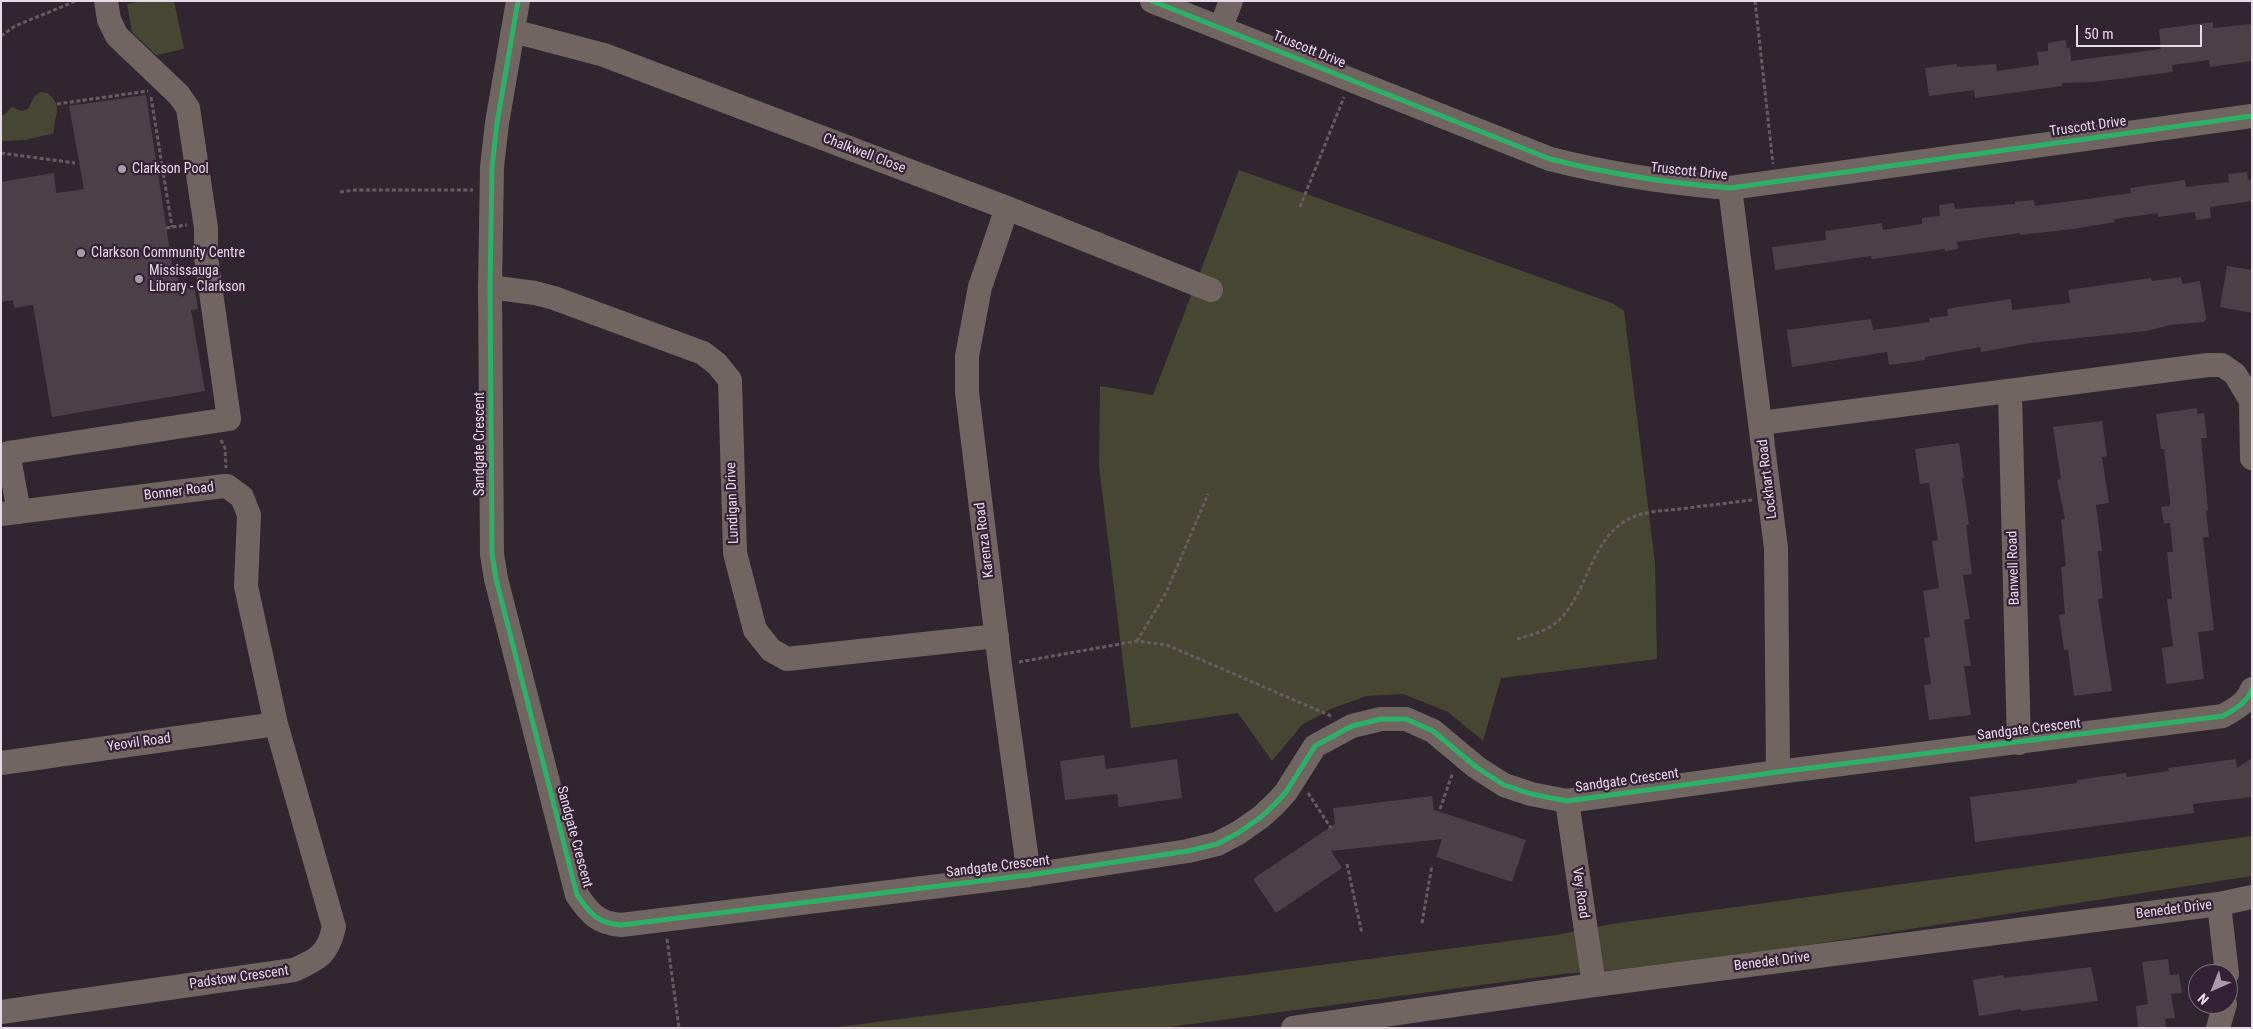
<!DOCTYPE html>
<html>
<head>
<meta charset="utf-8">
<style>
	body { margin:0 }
	#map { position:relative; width:2253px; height:1029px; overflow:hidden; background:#302630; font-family:"Roboto Condensed",sans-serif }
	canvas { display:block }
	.frame { position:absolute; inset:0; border:2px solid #e7dbe8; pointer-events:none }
	.north { position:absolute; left:2188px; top:964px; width:50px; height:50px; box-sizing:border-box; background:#342135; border:1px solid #7c6b7d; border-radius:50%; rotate:224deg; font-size:14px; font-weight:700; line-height:20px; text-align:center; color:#e7dbe8 }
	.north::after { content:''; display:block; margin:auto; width:18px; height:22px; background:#a79ca8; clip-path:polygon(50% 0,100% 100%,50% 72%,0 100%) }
	.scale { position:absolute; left:2076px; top:25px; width:126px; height:22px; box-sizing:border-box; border:2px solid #e7dbe8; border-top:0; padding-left:6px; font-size:15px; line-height:18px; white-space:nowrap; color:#e7dbe8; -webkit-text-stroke:4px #342135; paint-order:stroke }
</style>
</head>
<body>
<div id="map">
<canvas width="2253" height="1029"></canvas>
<div class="frame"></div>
<div class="north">N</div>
<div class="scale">50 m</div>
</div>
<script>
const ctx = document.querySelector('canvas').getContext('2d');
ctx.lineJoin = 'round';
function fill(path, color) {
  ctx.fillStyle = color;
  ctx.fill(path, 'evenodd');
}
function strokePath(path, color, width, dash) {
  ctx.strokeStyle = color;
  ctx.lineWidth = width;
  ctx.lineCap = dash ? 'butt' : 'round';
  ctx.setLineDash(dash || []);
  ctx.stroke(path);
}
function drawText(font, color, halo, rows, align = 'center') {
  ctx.font = font + ' "Roboto Condensed",sans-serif';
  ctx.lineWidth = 4.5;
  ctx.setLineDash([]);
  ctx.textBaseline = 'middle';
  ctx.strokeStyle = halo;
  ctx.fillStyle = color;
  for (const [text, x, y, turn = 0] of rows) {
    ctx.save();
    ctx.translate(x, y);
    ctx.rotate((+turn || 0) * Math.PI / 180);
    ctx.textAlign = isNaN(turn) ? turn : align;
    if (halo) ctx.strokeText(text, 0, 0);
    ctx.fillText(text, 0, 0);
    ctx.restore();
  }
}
fill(new Path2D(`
	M142,1H174L184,49L156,55L132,32L127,4Z
	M40,92L48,93C65,109 53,115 54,133L26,140L1,141V115H4L12,107L22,111L28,109L34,97Z
	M1239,170L1612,303L1624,311L1655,563L1657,659L1501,678L1483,741L1448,712L1403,694L1366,696L1331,709L1302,725L1272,761L1238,713L1131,728L1099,466L1100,386L1153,395Z
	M2252,836V876L1801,946L1616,970L1563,974L1162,1028H830L1556,935L1612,924Z`), '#464632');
fill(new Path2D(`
	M2213,22V28L2252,24V61L2210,67L2209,60L2172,65L2173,72L2094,82L2062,83V86L1975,98L1974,90L1929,96L1925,68L1956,64L1958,67L1996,64L1997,71L2039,65L2037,52L2048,51V43L2066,40L2067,48L2070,47L2071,61L2161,49L2159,29Z
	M146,95L172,265L175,264L180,287L194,285L198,309L191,310L205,391L52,417L33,305L14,308L13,300L1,302V182L54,173L56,193L84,189L69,106Z
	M2247,172L2248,180L2252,179V201L2210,207L2211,218L2196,220L2195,212L2158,217V213L2114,219L2115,222L2073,229L2020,235V233L1957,242L1958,249L1945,251V249L1872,259L1871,256L1775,270L1772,247L1826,240L1825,231L1882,223L1883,230L1922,224V218L1940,216L1939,205L1954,203L1955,209L2015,204V202L2034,200L2035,206L2131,193L2130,188L2185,180L2186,187L2229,182L2228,174Z
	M2227,266L2252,270V313L2220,307Z
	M2181,277L2182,284L2200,281L2206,318L2204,322L2170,325L2146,331L2030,343L1981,352V347L1925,357V360L1889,365L1887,352L1792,367L1787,330L1871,319L1873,330L1930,322L1929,318L1948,316L1947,309L1964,306L2011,299L2012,310L2070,303L2068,290L2151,278L2152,281Z
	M2197,408V414L2204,413L2207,438H2201L2208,510L2206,511L2209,537L2203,538L2214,630L2198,632L2204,679L2166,684L2162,648L2173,646L2167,599H2172L2167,552H2173L2170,523L2164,524L2161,507L2170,506V500L2164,449H2161L2156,414Z
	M2102,421L2107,456L2102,457L2109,503L2096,505L2102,551H2098L2103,598L2098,599L2112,691L2074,696L2068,650H2064L2059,615L2065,614L2061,567L2066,566L2061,520L2065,519L2057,480L2061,479L2053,427Z
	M1959,443L1964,478L1962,479L1969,524L1966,525L1972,574L1963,575L1970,619L1964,620L1971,666H1964L1971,715L1929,720L1924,685L1931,684L1924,638L1930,637L1923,591L1939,588L1932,541L1938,540L1929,483L1920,484L1915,449Z
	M1104,755L1106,769L1177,759L1182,798L1119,807L1117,794L1065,800L1060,761Z
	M2252,758V797L2193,804L2194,813L1975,842L1970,797L2077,783V780L2126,773L2127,777L2169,771L2168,768L2236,759L2237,768Z
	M1432,796L1434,810L1526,840L1512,882L1436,857L1442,839L1331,851L1342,868L1276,913L1253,879L1335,824L1333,808Z
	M2168,959L2170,975L2179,974L2182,993L2171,994L2175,1018L2165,1019L2166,1028H2138L2136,1006L2148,1004L2142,962Z
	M2091,967L2098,1001L2021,1011V1009L1979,1016L1973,980L2003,975L2004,978Z`), '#4b4047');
strokePath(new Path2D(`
	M1755,1L1773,164
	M1,36L15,26L76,1
	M151,97L172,227
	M57,104L148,91
	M1,153L75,163
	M340,192L355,190H473
	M1300,207L1344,97
	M166,228L187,225
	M181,276L190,274
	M221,440L225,448L226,468
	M1517,639C1531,635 1548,631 1559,620C1588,592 1590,541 1627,520C1642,511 1662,511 1679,509C1704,506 1728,503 1752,500
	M1137,641L1166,593L1208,494
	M1019,662L1137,641L1167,645L1331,716
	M1308,793L1331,828
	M1440,809L1453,772
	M1347,864L1362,934
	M1422,923L1432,865
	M667,939L679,1028`), '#675d60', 3, [4, 2.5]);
strokePath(new Path2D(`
	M518,1L497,123L492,167L490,287L492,554L496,579L577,895C590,914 598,923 621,925L1029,875L1188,851L1217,844L1238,833L1261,817L1276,803L1286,792L1315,746L1352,726L1381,719H1406L1433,731L1476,767L1504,785L1531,794L1567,801L1778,772L2223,716C2235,709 2247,703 2252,689
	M1152,1L1550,159C1609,174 1668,183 1730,188L2252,116
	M1221,27L1231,1
	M513,31L604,55L1007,208L1211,290
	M1730,188L1776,548L1778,772
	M1007,208L980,287L967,356V392L1000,665L1029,875
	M490,287L535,293L554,298L703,353L717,364L730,380L735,553L755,630L771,650L787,659L997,636
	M2010,393L2019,743
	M1761,423L2208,365H2222L2235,374L2251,401L2252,458
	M19,512L8,453L229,419L206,257V228L188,108L179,95L117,36L109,20L106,1
	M1,514L224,486H227L242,497L249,515L246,586L276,724L334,927C328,954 319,959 294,970L1,1012
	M1,763L276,724
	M1567,801L1594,985
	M2219,904L2227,974
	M1293,1028L1594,985L2219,904L2252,897
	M2218,1028L2225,1004`), '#716562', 24);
strokePath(new Path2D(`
	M518,1L497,123L492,167L490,287L492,554L496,579L577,895C590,914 598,923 621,925L1029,875L1188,851L1217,844L1238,833L1261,817L1276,803L1286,792L1315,746L1352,726L1381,719H1406L1433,731L1476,767L1504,785L1531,794L1567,801L1778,772L2223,716C2235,709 2247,703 2252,689
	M1152,1L1550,159C1609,174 1668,183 1730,188L2252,116`), '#2db169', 5);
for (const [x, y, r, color] of [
	[122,169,5,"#a79ca8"],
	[81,253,5,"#a79ca8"],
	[139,279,5,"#a79ca8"]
]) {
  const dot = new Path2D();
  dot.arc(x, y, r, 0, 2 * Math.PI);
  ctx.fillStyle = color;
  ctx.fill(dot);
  strokePath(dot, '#342135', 2);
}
drawText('14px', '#e7dbe8', '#342135', [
	["Truscott Drive",1309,50,22],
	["Truscott Drive",2088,127,-8],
	["Chalkwell Close",864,154,21],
	["Truscott Drive",1689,172,6],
	["Sandgate Crescent",480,444,-90],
	["Lockhart Road",1768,479,-97],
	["Bonner Road",179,492,-7],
	["Lundigan Drive",733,503,-92],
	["Karenza Road",985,540,-97],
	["Banwell Road",2014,568,-92],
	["Sandgate Crescent",2029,730,-7],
	["Yeovil Road",139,743,-8],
	["Sandgate Crescent",1627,781,-8],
	["Sandgate Crescent",574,837,75],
	["Sandgate Crescent",998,867,-7],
	["Vey Road",1580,893,82],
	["Benedet Drive",2174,910,-7],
	["Benedet Drive",1772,962,-7],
	["Padstow Crescent",239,978,-8]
]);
drawText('14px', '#e7dbe8', '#342135', [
	["Clarkson Pool",132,169],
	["Clarkson Community Centre",91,253],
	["Mississauga",149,271],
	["Library - Clarkson",149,287]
], 'left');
</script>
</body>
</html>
